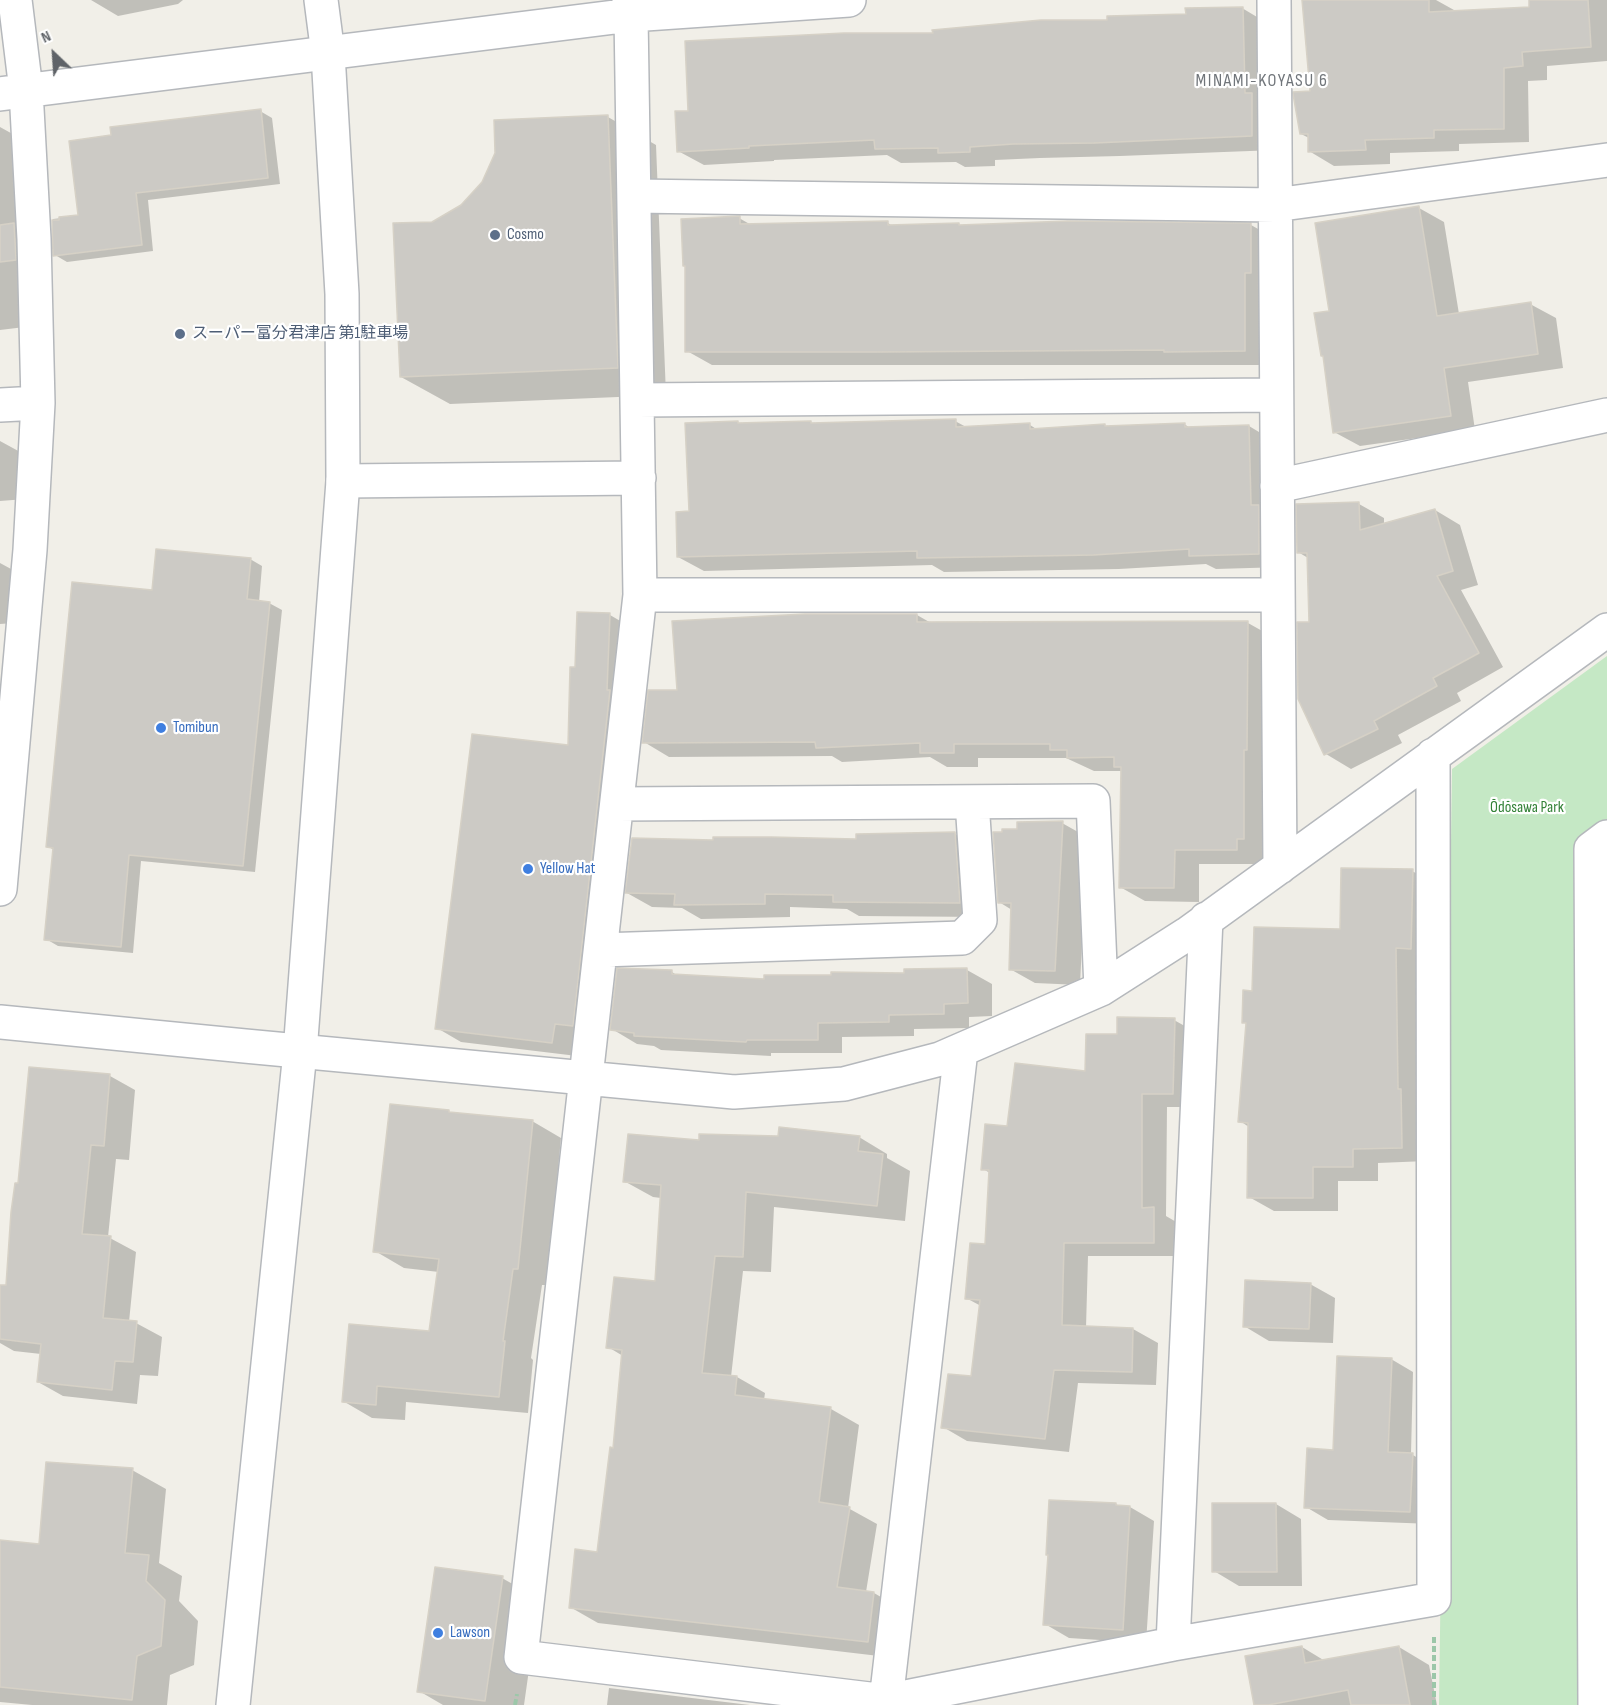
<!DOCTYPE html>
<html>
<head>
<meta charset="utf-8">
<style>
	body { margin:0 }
	#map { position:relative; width:1607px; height:1705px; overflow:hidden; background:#f1efe8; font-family:"Sofia Sans Condensed",sans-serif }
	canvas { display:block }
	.north { position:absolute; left:24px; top:24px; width:60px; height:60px; -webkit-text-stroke:4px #fff; paint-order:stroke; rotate:335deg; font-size:16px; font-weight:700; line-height:24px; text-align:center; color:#5f6368 }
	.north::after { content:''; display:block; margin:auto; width:21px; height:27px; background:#5f6368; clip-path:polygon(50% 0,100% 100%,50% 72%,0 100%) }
</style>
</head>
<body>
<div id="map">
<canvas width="1607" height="1705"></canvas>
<div class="north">N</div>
</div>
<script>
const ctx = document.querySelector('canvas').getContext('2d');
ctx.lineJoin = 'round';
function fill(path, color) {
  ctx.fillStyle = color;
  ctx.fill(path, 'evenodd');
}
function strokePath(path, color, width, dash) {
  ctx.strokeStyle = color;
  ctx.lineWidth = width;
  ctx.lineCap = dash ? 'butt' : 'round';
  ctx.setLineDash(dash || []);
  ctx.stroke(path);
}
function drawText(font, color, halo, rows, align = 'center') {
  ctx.font = font + ' "Sofia Sans Condensed","Noto Sans JP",sans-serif';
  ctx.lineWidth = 4.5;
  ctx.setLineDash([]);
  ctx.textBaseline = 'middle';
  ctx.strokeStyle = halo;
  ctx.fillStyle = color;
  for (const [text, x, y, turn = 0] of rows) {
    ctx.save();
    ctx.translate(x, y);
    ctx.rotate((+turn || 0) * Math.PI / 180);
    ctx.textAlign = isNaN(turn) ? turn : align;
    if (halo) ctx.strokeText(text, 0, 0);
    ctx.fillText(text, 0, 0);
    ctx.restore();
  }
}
fill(new Path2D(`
	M1607,656V837L1585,1705H1439L1452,769Z`), '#c5e8c5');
fill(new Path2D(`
	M91,0H183L178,4L118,16Z
	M1304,0H1436L1454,10V12L1531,8L1530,0H1607V61L1547,66V80L1528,81L1529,142L1459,144V151L1390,153V164L1334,166L1309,151V138L1301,134L1312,92Z
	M1242,8L1267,23L1276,150L1120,156L1040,158L995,160V166L965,167L956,162L901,163L887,155L774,160V161L704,165L678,151L690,112L934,35L1187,16Z
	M260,111L272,118L280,184L148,200L153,251L67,262L55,255L53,219L79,216Z
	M608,117L656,145L666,395L450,404L401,377L433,223L462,206L484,183L497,153L495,122Z
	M0,127L18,137L33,326L0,330Z
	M1419,208L1444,222L1459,314L1530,304L1556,318L1563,368L1468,382L1475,430L1360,446L1334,432L1331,312Z
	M739,218L753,226L888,223L894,227L958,224L962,227L1251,225L1276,239L1269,365H712L687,351Z
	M955,421L968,428L1030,425L1038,430L1104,426L1109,428L1184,424L1192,429L1249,426L1274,441L1284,567L1216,569L1206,564L1119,569L944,572L932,565L704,571L678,557L691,513L737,422L740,424H813Z
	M0,441L22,453L26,499L0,501Z
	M1359,504L1384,518V525L1435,510L1460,525L1478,585L1461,590L1503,667L1457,693L1461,701L1398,735L1402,743L1351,769L1326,754L1310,623L1308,558L1298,552Z
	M250,559L262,566L259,602L269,603L282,610L255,872L141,861L133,953L58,946L46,939L54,850L47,846L153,592Z
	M0,563L24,576L28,622L0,624Z
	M579,613L610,615L634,629L577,1056L461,1042L437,1028L569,747L576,669Z
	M917,615L931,623H1248L1273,637L1269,852H1262V864H1199V902L1145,901L1120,887L1122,771H1094L1066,758H978V767H947L930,757L842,762L832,756L669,757L644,742L678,692Z
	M1062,823L1087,837L1080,985L1035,983L1010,969L1012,910L999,902L1019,830Z
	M955,834L980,848L985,917L859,916L847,909L790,907V917L701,919L682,908L652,907L627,893L858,841Z
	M1412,871L1438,885L1427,1161L1378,1163V1181H1338V1211H1274L1249,1197V1127L1240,1121L1247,1024L1244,1022L1253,992L1342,931Z
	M967,970L992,984V1016L969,1017V1028L914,1029V1036L842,1037V1053H771V1056L661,1050L654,1046L637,1044L612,1029L672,972L678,976L765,981Z
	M1174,1020L1199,1034L1197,1107H1167L1166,1216L1178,1223V1256H1088L1086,1328L1133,1329L1158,1343L1156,1385L1078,1383L1069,1452L967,1441L943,1427L972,1378L981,1306L966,1298L987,1246L990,1173L983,1169L1009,1128L1086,1073L1118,1035Z
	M30,1069L110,1076L135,1090L129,1160L116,1159L108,1237L136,1252L129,1322L136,1323L162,1337L158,1376L140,1375L137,1404L63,1396L38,1382L41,1354L14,1351L0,1343V1286L7,1287L19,1185Z
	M448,1111L452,1113L532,1121L561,1138L547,1285H542L531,1358L533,1360L528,1413L406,1402L405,1420L372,1418L343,1401L430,1333L439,1272L404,1268L375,1251Z
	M859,1137L887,1154V1158L910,1171L905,1221L774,1207L771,1272L743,1271L731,1377H737L765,1393L764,1400L831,1409L859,1425L848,1508L877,1524L866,1592L874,1593L902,1609L896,1658L598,1623L570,1607L598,1553L614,1450L623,1356L608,1347L657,1283L661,1198L653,1197L624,1181L701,1142Z
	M1310,1284L1335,1298L1333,1343L1269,1341L1244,1326Z
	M1391,1359L1413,1372L1411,1454L1434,1467L1432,1524L1328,1520L1306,1507L1335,1451Z
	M132,1470L166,1489L159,1563L182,1576L179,1601L198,1621L194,1665L170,1675L167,1705H32L0,1702V1542L40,1546Z
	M1050,1501L1116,1504L1121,1507H1130L1154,1521L1146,1643L1069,1638L1045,1624Z
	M1276,1504L1301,1519L1302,1586H1239L1214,1571Z
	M502,1578L539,1599L524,1705H443L419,1691Z
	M1302,1647L1325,1661L1399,1647L1429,1665L1437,1705H1256Z
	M609,1688L750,1705H607Z`), '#0003');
const building = new Path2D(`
	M1302,0H1429V12L1529,7V0H1588L1591,47L1522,52L1523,66L1504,68V129L1434,130V138L1365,140L1366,150L1308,152V134H1300L1293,94V92L1310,91Z
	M1243,7L1245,93H1252V136L1094,143L1013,144L970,147V152L938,153V148L875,149L874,140L749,146V148L677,152L675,111H688L685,41L844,33H933L932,30L1041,20H1107V16L1186,14L1185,8Z
	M261,109L268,178L136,193L142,245L53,256L52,220H59V217L78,215L69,141L111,135L110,127Z
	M608,115L618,368L400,377L393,223L432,222L461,205L482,182L495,153L494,120Z
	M1419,206L1437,316L1531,302L1538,354L1444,368L1451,416L1333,433L1323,356H1321L1314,313L1329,311L1315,223Z
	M740,216V224L888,221V225L959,223V225L1068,221L1251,223V273H1245V351L1164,352V350L876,352H685V266H683L681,219Z
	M14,223L16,260L0,262V225Z
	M956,419V427L1030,423V429L1105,424V426L1185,423V427L1249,425L1251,505H1259V554L1189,556V549L1093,555L917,558V551L677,557L676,512L689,511L685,423L738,421V423L811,421V423Z
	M1359,502L1360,530L1435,509L1453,571L1437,576L1479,653L1433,678L1437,686L1374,721L1378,729L1324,755L1298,699L1297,622H1309L1307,553H1297L1296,504Z
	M156,549L251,558L247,599L270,602L243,866L129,855L121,947L44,940L53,848L46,847L72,582L152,590Z
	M577,612L610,613L607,690H610L573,1026L555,1024L552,1043L435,1029L472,734L568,745L570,667H575Z
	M805,614H917V622L1248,621L1247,750H1244V839H1237V850H1175L1174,888H1119L1121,767H1114V757L1067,758V750H1050V744H954V753H920V743L816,748L815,742L642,743L648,690H677L672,621Z
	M1063,821L1055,971L1009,970L1011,903H998L993,832H1002V829H1017V822Z
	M955,832L960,903L833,902V895L765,894V904L674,905L675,894L625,893L632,838L713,840V837H771L856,839V834Z
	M1341,868L1413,869L1411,949L1396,948L1398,1089H1401L1402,1148L1353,1149V1167H1313V1198H1247L1248,1123L1238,1122L1246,1023H1242L1243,990L1252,991L1254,927L1340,929Z
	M617,968L672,970V974L764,979V975H831V972L904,973V969L967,968L968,1003L944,1004V1014L889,1015V1022L818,1023V1040H747L746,1042L634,1036V1033L610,1030Z
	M1117,1017L1175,1018L1173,1094H1142V1208L1154,1207V1243H1064L1062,1325L1133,1328L1132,1372L1054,1370L1045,1439L941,1428L948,1374L971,1376L980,1300L965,1299L970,1243L985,1244L989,1170H981L985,1124L1007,1126L1015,1063L1085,1071L1086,1034H1117Z
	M29,1067L110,1074L104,1146L91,1145L82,1234L111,1236L103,1318L137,1321L133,1362L115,1361L112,1390L37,1382L41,1344L0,1339V1285H6L11,1212L15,1183H18Z
	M390,1104L449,1110V1112L533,1120L518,1269H513L503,1341H505L499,1397L377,1386L376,1405L342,1402L349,1324L429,1331L439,1259L373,1252Z
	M779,1127L860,1136L858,1151L883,1154L877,1206L746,1192L743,1257L715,1256L702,1373L737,1376L735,1395L831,1407L819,1502L850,1507L837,1587L874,1592L868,1642L569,1608L575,1549L597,1552L610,1447L613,1448L622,1350L606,1348L614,1277L655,1281L661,1185L623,1182L628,1134L699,1140V1134L778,1136Z
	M1245,1280L1311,1283L1309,1329L1243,1327Z
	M1337,1356L1392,1358L1388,1452L1413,1453L1410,1512L1304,1508L1307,1448L1333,1450Z
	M46,1462L133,1468L125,1553L149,1555L146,1581L165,1600L161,1646L137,1656L132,1700L0,1687V1540L39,1544Z
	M1049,1500L1116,1503V1505L1130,1506L1123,1630L1043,1625L1048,1555H1046Z
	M1212,1503H1276L1277,1572H1212Z
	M435,1567L503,1576L485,1701L417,1692Z
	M1302,1646L1305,1663L1399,1646L1410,1705H1351L1348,1690L1268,1705H1254L1245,1656Z`);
fill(building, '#cccac5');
strokePath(building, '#d6d1c6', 1.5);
const minor = new Path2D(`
	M629,0L631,15L640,595L521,1657L886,1701L1173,1644L1434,1599L1433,755
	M1274,0L1280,867
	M0,94L631,15L849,0
	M634,196L1275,205L1607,160
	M637,400L1276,395
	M0,405L38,403
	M343,481L639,478
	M1277,486L1607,415
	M640,595H1277
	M617,804L1093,801L1101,989
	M0,889L30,550L38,403L34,239L26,90L15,0
	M601,950L962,938L980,920L972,802
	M0,1022L245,1046L734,1092L844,1084L940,1059L1101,989L1187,934L1607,630
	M1173,1644L1206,919
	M886,1701L961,1050
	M1595,1705L1591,849L1607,837`);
const tertiary = new Path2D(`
	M233,1705L300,1052L343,481L342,294L328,54L321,0`);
strokePath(minor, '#b5b8bc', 36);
strokePath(tertiary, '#b5b8bc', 36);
strokePath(new Path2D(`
	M1434,1637V1705
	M515,1705L517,1694`), '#9cc7a9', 4, [6, 3]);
strokePath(minor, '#fff', 33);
strokePath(tertiary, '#fff', 33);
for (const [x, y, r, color] of [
	[495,235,6,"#5c6f8a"],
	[180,334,6,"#5c6f8a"],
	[161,728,6,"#3f7fe0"],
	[528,869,6,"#3f7fe0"],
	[438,1633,6,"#3f7fe0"]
]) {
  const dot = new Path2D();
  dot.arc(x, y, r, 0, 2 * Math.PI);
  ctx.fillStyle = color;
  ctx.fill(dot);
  strokePath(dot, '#fff', 2);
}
drawText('16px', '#4e5e75', '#fff', [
	["Cosmo",507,235],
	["スーパー富分君津店 第1駐車場",192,334]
], 'left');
drawText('16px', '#366cbe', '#fff', [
	["Tomibun",173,728],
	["Yellow Hat",540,869],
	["Lawson",450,1633]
], 'left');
drawText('16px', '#348238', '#fff', [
	["Ōdōsawa Park",1527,808]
]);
ctx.letterSpacing = '1.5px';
drawText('18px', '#70757a', '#fff', [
	["MINAMI-KOYASU 6",1262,81]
]);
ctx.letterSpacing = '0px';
</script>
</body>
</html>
